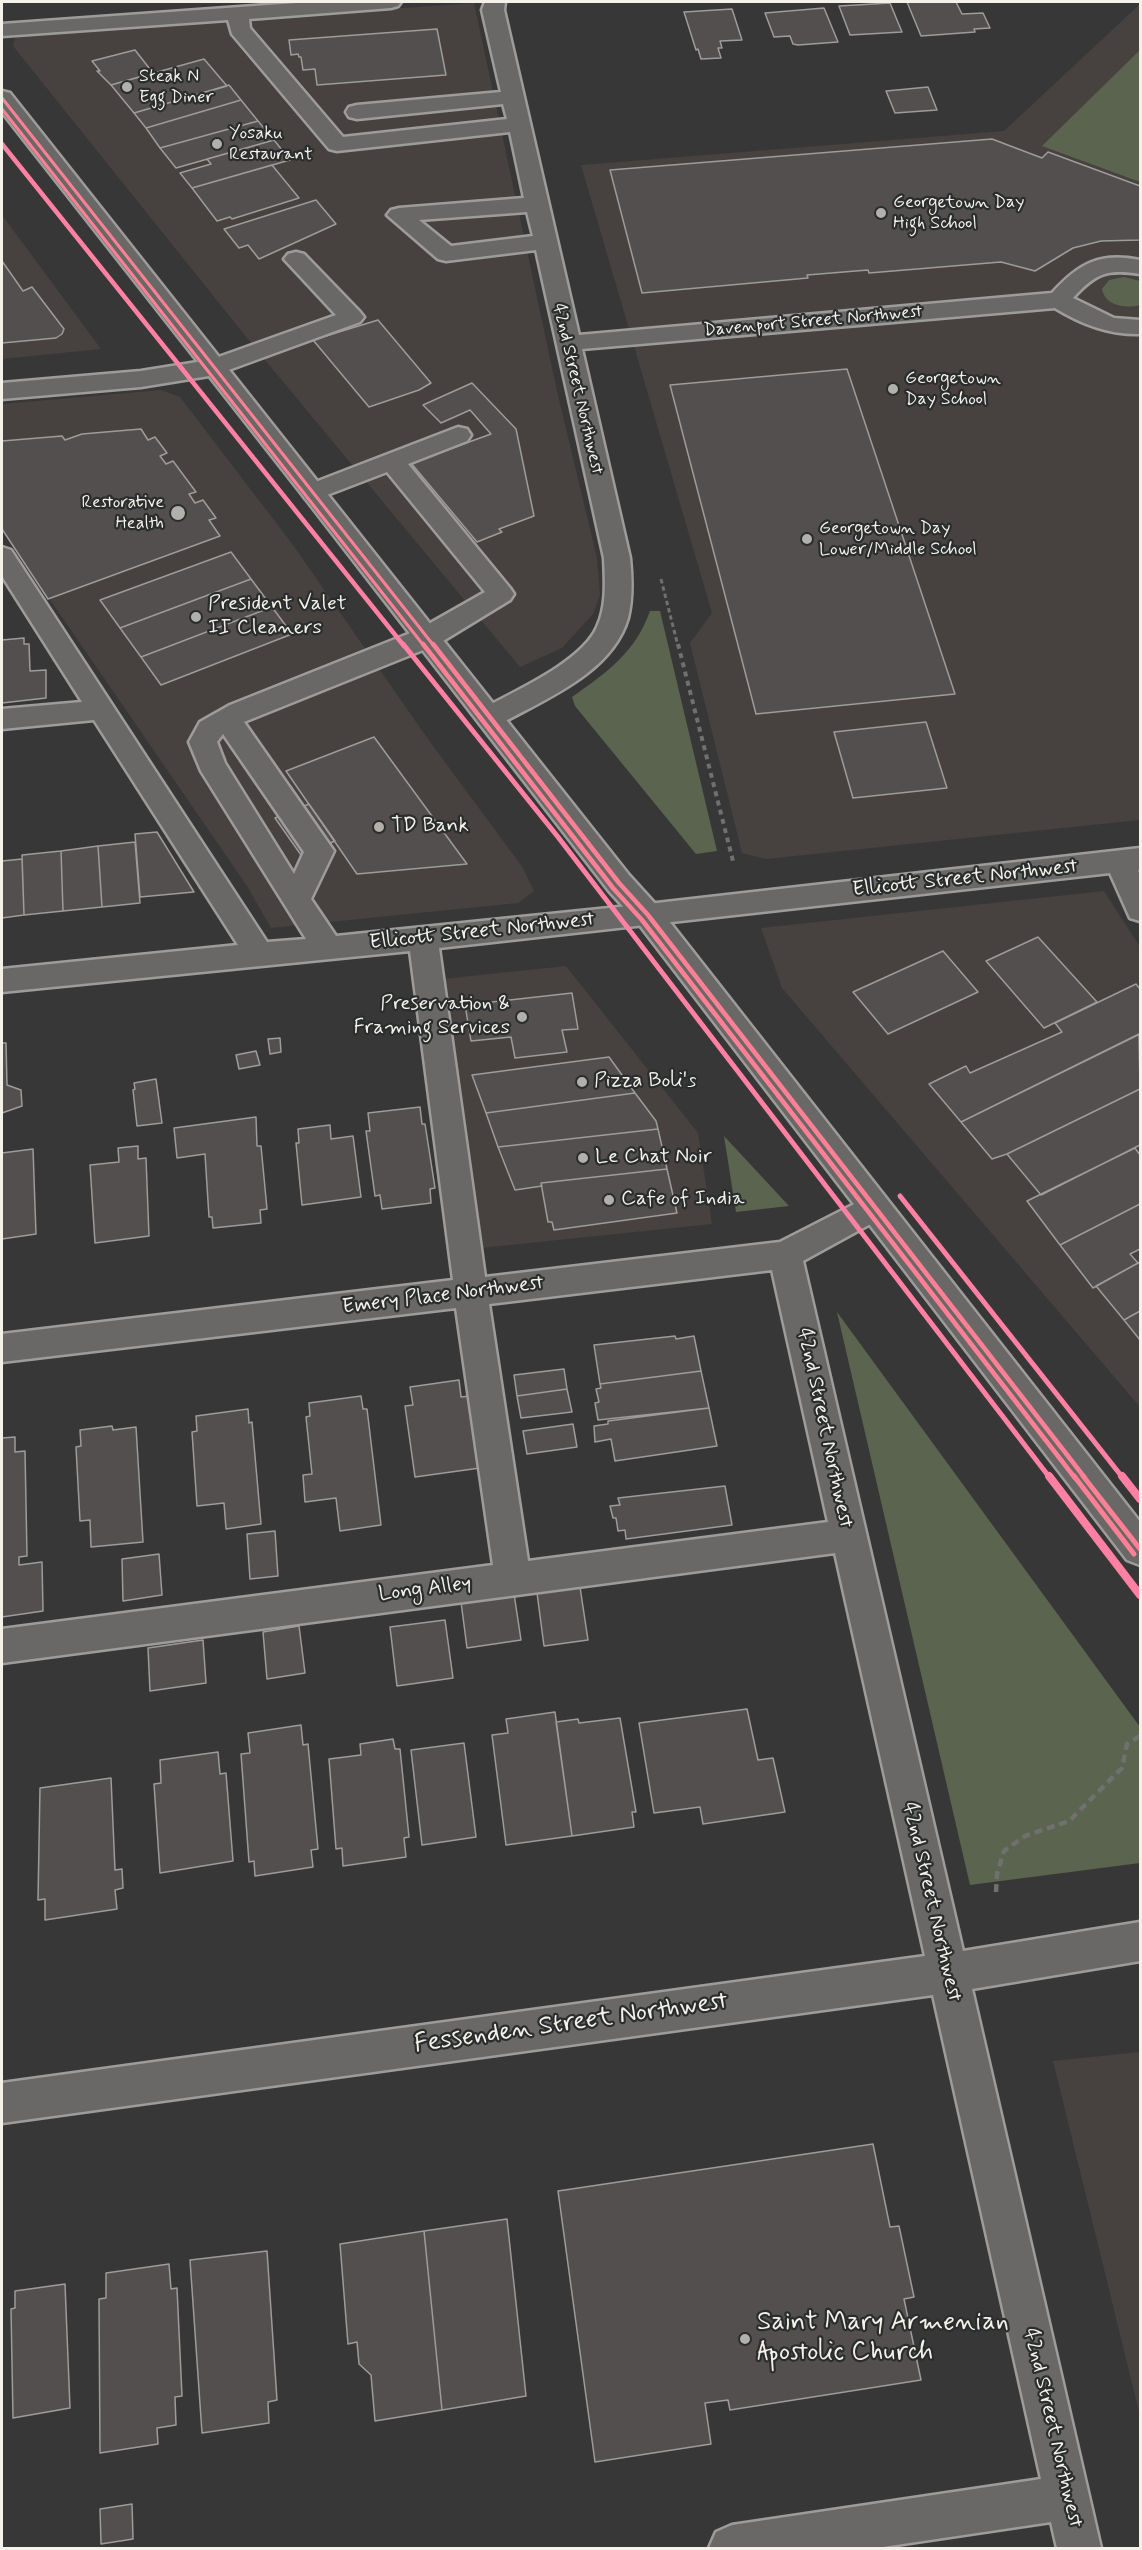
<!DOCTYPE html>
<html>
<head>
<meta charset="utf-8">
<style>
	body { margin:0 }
	#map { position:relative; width:1142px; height:2550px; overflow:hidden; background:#383737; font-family:Mynerve,sans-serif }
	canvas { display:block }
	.frame { position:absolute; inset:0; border:3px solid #f4f1e8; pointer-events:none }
</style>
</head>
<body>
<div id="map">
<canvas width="1142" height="2550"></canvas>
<div class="frame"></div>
</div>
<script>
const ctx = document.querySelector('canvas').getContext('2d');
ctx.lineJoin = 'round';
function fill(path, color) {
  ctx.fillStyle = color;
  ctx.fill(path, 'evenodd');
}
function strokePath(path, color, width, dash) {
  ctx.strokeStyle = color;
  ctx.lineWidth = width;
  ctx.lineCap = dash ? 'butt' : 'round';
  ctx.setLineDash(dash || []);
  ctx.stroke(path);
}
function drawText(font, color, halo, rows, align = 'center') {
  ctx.font = font + ' Mynerve,sans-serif';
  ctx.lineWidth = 4.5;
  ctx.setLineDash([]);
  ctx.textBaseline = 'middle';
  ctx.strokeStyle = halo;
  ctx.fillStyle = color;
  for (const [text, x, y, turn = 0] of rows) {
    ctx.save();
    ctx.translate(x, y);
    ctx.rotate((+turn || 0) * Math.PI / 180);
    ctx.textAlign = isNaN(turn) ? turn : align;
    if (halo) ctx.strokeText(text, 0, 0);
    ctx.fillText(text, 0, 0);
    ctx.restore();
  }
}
fill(new Path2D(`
	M474,3L557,391L597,558L600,595L593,614L562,648L520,667L255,348L13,46L15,38L23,35Z
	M1140,4V820L766,859L742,853L690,643L712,613L581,165L1004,131Z
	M2,215L101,349L2,359Z
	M161,390L180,397L293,545L428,739L523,868L534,891L518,903L271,928L247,886L2,530V404Z
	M1104,891L1140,947V1407L782,988L761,928Z
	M566,966L698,1133L712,1224L481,1248L433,980Z
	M1140,2052V2416L1053,2061Z`), '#474140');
fill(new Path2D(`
	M1140,50V182L1042,146Z
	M1124,277L1140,281V305C1126,309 1105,306 1102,289L1109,280Z
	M650,611H660L717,851L696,854L575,706L572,697C607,672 635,653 650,611Z
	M724,1136L789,1206L736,1212Z
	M837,1312L1140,1727V1863L970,1885Z`), '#5b644e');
const building = new Path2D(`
	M907,2H956L962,14L983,13L990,28L974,29L975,32L921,36Z
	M890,3L902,32L850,35L839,6Z
	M824,8L838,42L798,45L793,44L790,36L774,37L765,13Z
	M732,9L742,40L720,41L722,48H718L721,58L701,59L698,49L696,50L684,12Z
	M437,29L446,75L317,85L315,69L303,70L301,57H299L298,54L291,55L289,40Z
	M135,50L153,73L111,85L97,71H100L92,61Z
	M204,59L227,86L134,113L111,85Z
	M229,85L241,100L146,128L134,113Z
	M928,87L937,110L895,113L886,91Z
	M241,100L258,121L160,148L146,128Z
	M258,121L274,140L176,168L160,148Z
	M992,139L1042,158L1048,152L1140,186V240L1101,241L1073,248L1035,271L1001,262L869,273L868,270L807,275L808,278L642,293L610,170Z
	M274,140L290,160L192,188L180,173L211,164L207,159Z
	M272,165L299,198L232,219L230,217L217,221L192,188Z
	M316,200L336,224L259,259L248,245L239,248L224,229Z
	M2,261L23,291L32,287L64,329L62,334L56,338L2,343Z
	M378,320L431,383L419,390L369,407L313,340Z
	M847,369L955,694L756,714L670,385Z
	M472,383L516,429L534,516L499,529L502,532L477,542L411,463L491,434L470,410L441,423L423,405Z
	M141,429L148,440L155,437L167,453L160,456L166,464L173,461L196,492L189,494L195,503L203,500L216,518L209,520L220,536L48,599L2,529V441L62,436L65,440L82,434Z
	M231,552L251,579L120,628L100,600Z
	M251,579L272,607L141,657L120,628Z
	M272,607L292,634L161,685L141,657Z
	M24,638V644H29L30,671L46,670V698L2,703V640Z
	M926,722L947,788L853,798L834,732Z
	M374,737L467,864L357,874L286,771Z
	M309,804L335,841L301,855L275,818Z
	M157,832L194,892L140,897L135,834Z
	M135,842L140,903L102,907L98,846Z
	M98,846L102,907L63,911L61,851Z
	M61,851L63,911L24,915L22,855Z
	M22,859L24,915L2,918V861Z
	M1038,937L1097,1002L1044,1028L986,961Z
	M943,951L978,992L888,1034L853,992Z
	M1136,984L1140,989V1034L961,1122L929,1084L966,1066L970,1073L1062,1032L1055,1023Z
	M572,993L578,1029L562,1030L567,1052L515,1058L511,1037L471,1041L465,1005Z
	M1139,1034L1140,1089L1007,1154L992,1159L961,1122Z
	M280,1038L281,1052L270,1054L268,1039Z
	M2,1043H6L7,1085L21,1090L22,1106L2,1113Z
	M256,1051L260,1065L239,1069L236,1055Z
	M609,1057L635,1093L486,1113L472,1075Z
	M156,1079L162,1123L137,1126L133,1090L135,1089L134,1083Z
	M1140,1089V1145L1041,1195L1007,1154Z
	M635,1093L656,1121L658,1129L498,1147L486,1113Z
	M420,1107L422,1124H425L435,1188L430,1189L431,1203L382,1209L380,1195L375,1196L366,1131H370L368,1113Z
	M256,1117L257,1146H261L267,1209L260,1210L261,1223L213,1228L212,1217H209L205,1154L177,1158L174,1128Z
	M330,1125L331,1139L353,1136L361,1197L302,1205L296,1143H299L298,1129Z
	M658,1129L667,1169L541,1183L542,1186L515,1190L498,1147Z
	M138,1146V1159L146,1158L149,1236L95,1243L90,1165L119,1162L118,1148Z
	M1135,1148L1140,1155V1204L1060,1245L1027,1201Z
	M33,1149L36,1234L2,1239V1153Z
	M667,1169L677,1213L554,1230L552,1222H548L541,1183Z
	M1140,1204V1249L1130,1254L1138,1263L1093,1288L1060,1245Z
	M1140,1262V1311L1124,1320L1096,1286Z
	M1140,1311V1340L1124,1320Z
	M675,1336L676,1339L694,1336L701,1371L600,1384L594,1345Z
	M564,1369L567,1389L517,1396L514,1375Z
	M701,1371L709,1408L598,1420L595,1403L599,1402L596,1389L601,1388L600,1384Z
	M459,1380L461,1397L469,1396L480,1468L415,1477L405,1406L413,1405L410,1387Z
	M567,1389L572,1412L521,1418L517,1396Z
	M361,1396L363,1409H367L381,1525L340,1531L336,1498L305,1502L303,1475L312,1474L306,1417L310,1416L309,1403Z
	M709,1408L717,1446L615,1461L611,1439L595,1442L594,1426L608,1424V1421Z
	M248,1409L249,1423L252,1422L261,1524L226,1529L224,1503L197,1506L192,1432L197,1431L196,1416Z
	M573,1424L577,1447L527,1454L523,1431Z
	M112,1426L113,1430L136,1427L143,1542L91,1547L90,1520L80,1521L76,1447L81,1446L80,1430Z
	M15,1437V1452L25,1451L27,1556L19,1557V1565L42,1562L43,1611L2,1617V1438Z
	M725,1486L732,1525L626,1539L625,1530L618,1531L616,1518H613L610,1506L620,1505L618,1498Z
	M275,1531L278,1576L250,1579L247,1534Z
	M159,1554L162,1595L123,1601L122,1559Z
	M513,1587L521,1640L467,1648L460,1594Z
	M580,1587L588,1640L544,1646L537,1593Z
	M445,1620L453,1678L397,1686L390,1627Z
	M299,1626L305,1673L267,1679L263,1632Z
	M203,1640L206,1683L150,1691L148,1648Z
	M747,1709L758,1760L773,1758L785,1812L703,1824L700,1807L654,1813L639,1723Z
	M555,1712L572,1836L506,1845L492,1735L508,1733L506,1719Z
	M620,1718L636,1812H632L634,1827L572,1836L556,1722L578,1719L579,1723Z
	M301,1725L303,1745L308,1744L318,1849L311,1850L313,1867L255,1876L254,1861L249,1862L241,1754L250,1753L248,1733Z
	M393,1739L395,1749H400L409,1837L404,1838L406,1857L343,1866L342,1848L336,1849L329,1759L361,1755L360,1744Z
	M464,1743L476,1837L422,1845L411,1750Z
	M218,1752L220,1774L226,1773L233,1861L160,1873L154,1784L161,1783L160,1760Z
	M111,1778L115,1870L122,1869L123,1888L115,1890L117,1909L45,1920V1899L38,1900L40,1788Z
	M873,2144L890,2227L899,2226L914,2297L904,2299L921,2380L730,2410L728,2400L705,2403L711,2444L595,2462L558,2191Z
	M507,2219L526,2396L442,2410L424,2231Z
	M424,2231L442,2410L375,2421L371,2375L359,2364L357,2342L348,2344L340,2244Z
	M267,2251L277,2400L268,2402L269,2423L202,2433L190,2260Z
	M169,2264L171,2289L177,2288L182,2396L175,2397L176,2425L157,2428L158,2444L100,2453L99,2299L106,2298V2273Z
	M65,2284L70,2408L13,2418L11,2309L15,2308V2291Z
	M132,2504L133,2539L101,2544L100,2509Z`);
fill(building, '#534f4e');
strokePath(building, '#9d9c9b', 1.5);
const minor = new Path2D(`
	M310,2H401L398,6L391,8L249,19L250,28L343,137L507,119L503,104L357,119L349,117L346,112L349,107L357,105L501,92L482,10L485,2H505L504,10L579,335L1052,293C1079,263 1100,252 1140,260V274C1107,269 1096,273 1073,298L1114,318L1140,320V334C1109,335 1081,324 1055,308L582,349L630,558C632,578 633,598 628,618C612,673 545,699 500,724L490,727L480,724L476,717L480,710C513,692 582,662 597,627C607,606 605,581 604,558L536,250L446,261L438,259L387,215L391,210L399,208L524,198L510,132L337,151L329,149L232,34L228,20L2,36V24ZM527,212L533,236L451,246L419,220Z
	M296,252L304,254L360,312L364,317L360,322L215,375L141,387L2,399V383L141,371L210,360L336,315L284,259L288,254Z
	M458,427L467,429L471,435L467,441L408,464L510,588L514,594L510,600L438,644L244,722L334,851L311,899L336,936L648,904L1140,848V870H1138L1140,876V921L1130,918L1110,873L439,948L485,1277L780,1242L874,1194L885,1198L890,1207L885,1216L803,1261L963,1951L1140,1922V1961L972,1989L1101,2548H1057L1051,2522L876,2548H709L716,2532L732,2525L1041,2479L933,1995L2,2123V2083L925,1956L835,1553L2,1663V1629L493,1565L456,1308L2,1362V1334L453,1280L410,951L2,992V969L238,945L94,720L2,729V709L82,702L2,576V547L11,550L267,942L306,939L201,771L189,742L200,722L230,705L418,630L485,592L387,472L314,500L305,498L301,492L305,486ZM223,734L304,852L294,874L225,763L217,742ZM772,1270L828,1522L528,1561L489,1304Z`);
const major = new Path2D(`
	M2,91L10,93L629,875L658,907L1140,1522V1565L1127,1560L638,923L609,891L305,498L2,112Z`);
strokePath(minor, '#9d9c9b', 5);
strokePath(major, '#9d9c9b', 5);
strokePath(new Path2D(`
	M661,579L678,646`), '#70706f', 3, [4.5, 3]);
strokePath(new Path2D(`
	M678,644L734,865`), '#70706f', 4, [5, 4.5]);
strokePath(new Path2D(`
	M996,1892L997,1874L1004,1851L1025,1836L1069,1821L1122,1768L1127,1744L1140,1736`), '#70706f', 4.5, [8, 5]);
fill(minor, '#696866');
fill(major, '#696866');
strokePath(new Path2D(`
	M2,98L434,646`), '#ff8094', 3);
strokePath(new Path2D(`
	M433,644L619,883L648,915L1085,1478`), '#ff8094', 4.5);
strokePath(new Path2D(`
	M1083,1476L1140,1549`), '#ff8094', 5);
strokePath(new Path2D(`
	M2,109L424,646`), '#ff8094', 3);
strokePath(new Path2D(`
	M423,644L613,888L642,920L1075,1478`), '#ff8094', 4.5);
strokePath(new Path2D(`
	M1074,1476L1134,1554`), '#ff8094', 5);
strokePath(new Path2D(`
	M2,144L404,646`), '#ff80a3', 4.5);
strokePath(new Path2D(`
	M403,644L558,837L1050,1478
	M900,1196L1123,1478`), '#ff80a3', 5);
strokePath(new Path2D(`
	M1049,1476L1140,1595
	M1122,1476L1140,1499`), '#ff80a3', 8);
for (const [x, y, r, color] of [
	[127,87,6,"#b2b0aa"],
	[217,144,6,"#b2b0aa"],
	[881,213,6,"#b2b0aa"],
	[893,389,6,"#b2b0aa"],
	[178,513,8,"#b2b0aa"],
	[807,539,6,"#b2b0aa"],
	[196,617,6,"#b2b0aa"],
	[379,827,6,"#b2b0aa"],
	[522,1017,6,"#b2b0aa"],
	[582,1082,6,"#b2b0aa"],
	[583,1158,6,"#b2b0aa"],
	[609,1200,6,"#b2b0aa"],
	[745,2339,6,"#b2b0aa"]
]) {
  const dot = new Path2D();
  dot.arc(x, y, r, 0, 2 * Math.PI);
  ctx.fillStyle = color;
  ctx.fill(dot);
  strokePath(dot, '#2a2d2e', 2);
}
drawText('18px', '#f4f1e8', '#2a2d2e', [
	["Steak N",139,77],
	["Egg Diner",139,98],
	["Yosaku",229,134],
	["Restaurant",229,155],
	["Georgetown Day",893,203],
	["High School",893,224],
	["Georgetown",905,379],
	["Day School",905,400],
	["Restorative",164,503,"right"],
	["Health",164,524,"right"],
	["Georgetown Day",819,529],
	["Lower/Middle School",819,550]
], 'left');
drawText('18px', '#f4f1e8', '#2a2d2e', [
	["Davenport Street Northwest",813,322,-5],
	["42nd Street Northwest",577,389,77]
]);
drawText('21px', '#f4f1e8', '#2a2d2e', [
	["President Valet",208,605],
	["II Cleaners",208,629],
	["TD Bank",391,827],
	["Preservation &",510,1005,"right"],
	["Framing Services",510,1029,"right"],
	["Pizza Boli's",594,1082],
	["Le Chat Noir",595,1158],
	["Cafe of India",621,1200]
], 'left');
drawText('21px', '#f4f1e8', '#2a2d2e', [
	["Ellicott Street Northwest",965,879,-6],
	["Ellicott Street Northwest",482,932,-6],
	["Emery Place Northwest",443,1296,-7],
	["42nd Street Northwest",824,1428,78],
	["Long Alley",425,1590,-7],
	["42nd Street Northwest",931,1902,77],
	["42nd Street Northwest",1052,2428,77]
]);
drawText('26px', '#f4f1e8', '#2a2d2e', [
	["Fessenden Street Northwest",571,2024,-8]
]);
drawText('26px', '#f4f1e8', '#2a2d2e', [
	["Saint Mary Armenian",757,2324],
	["Apostolic Church",757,2354]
], 'left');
</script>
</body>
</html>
